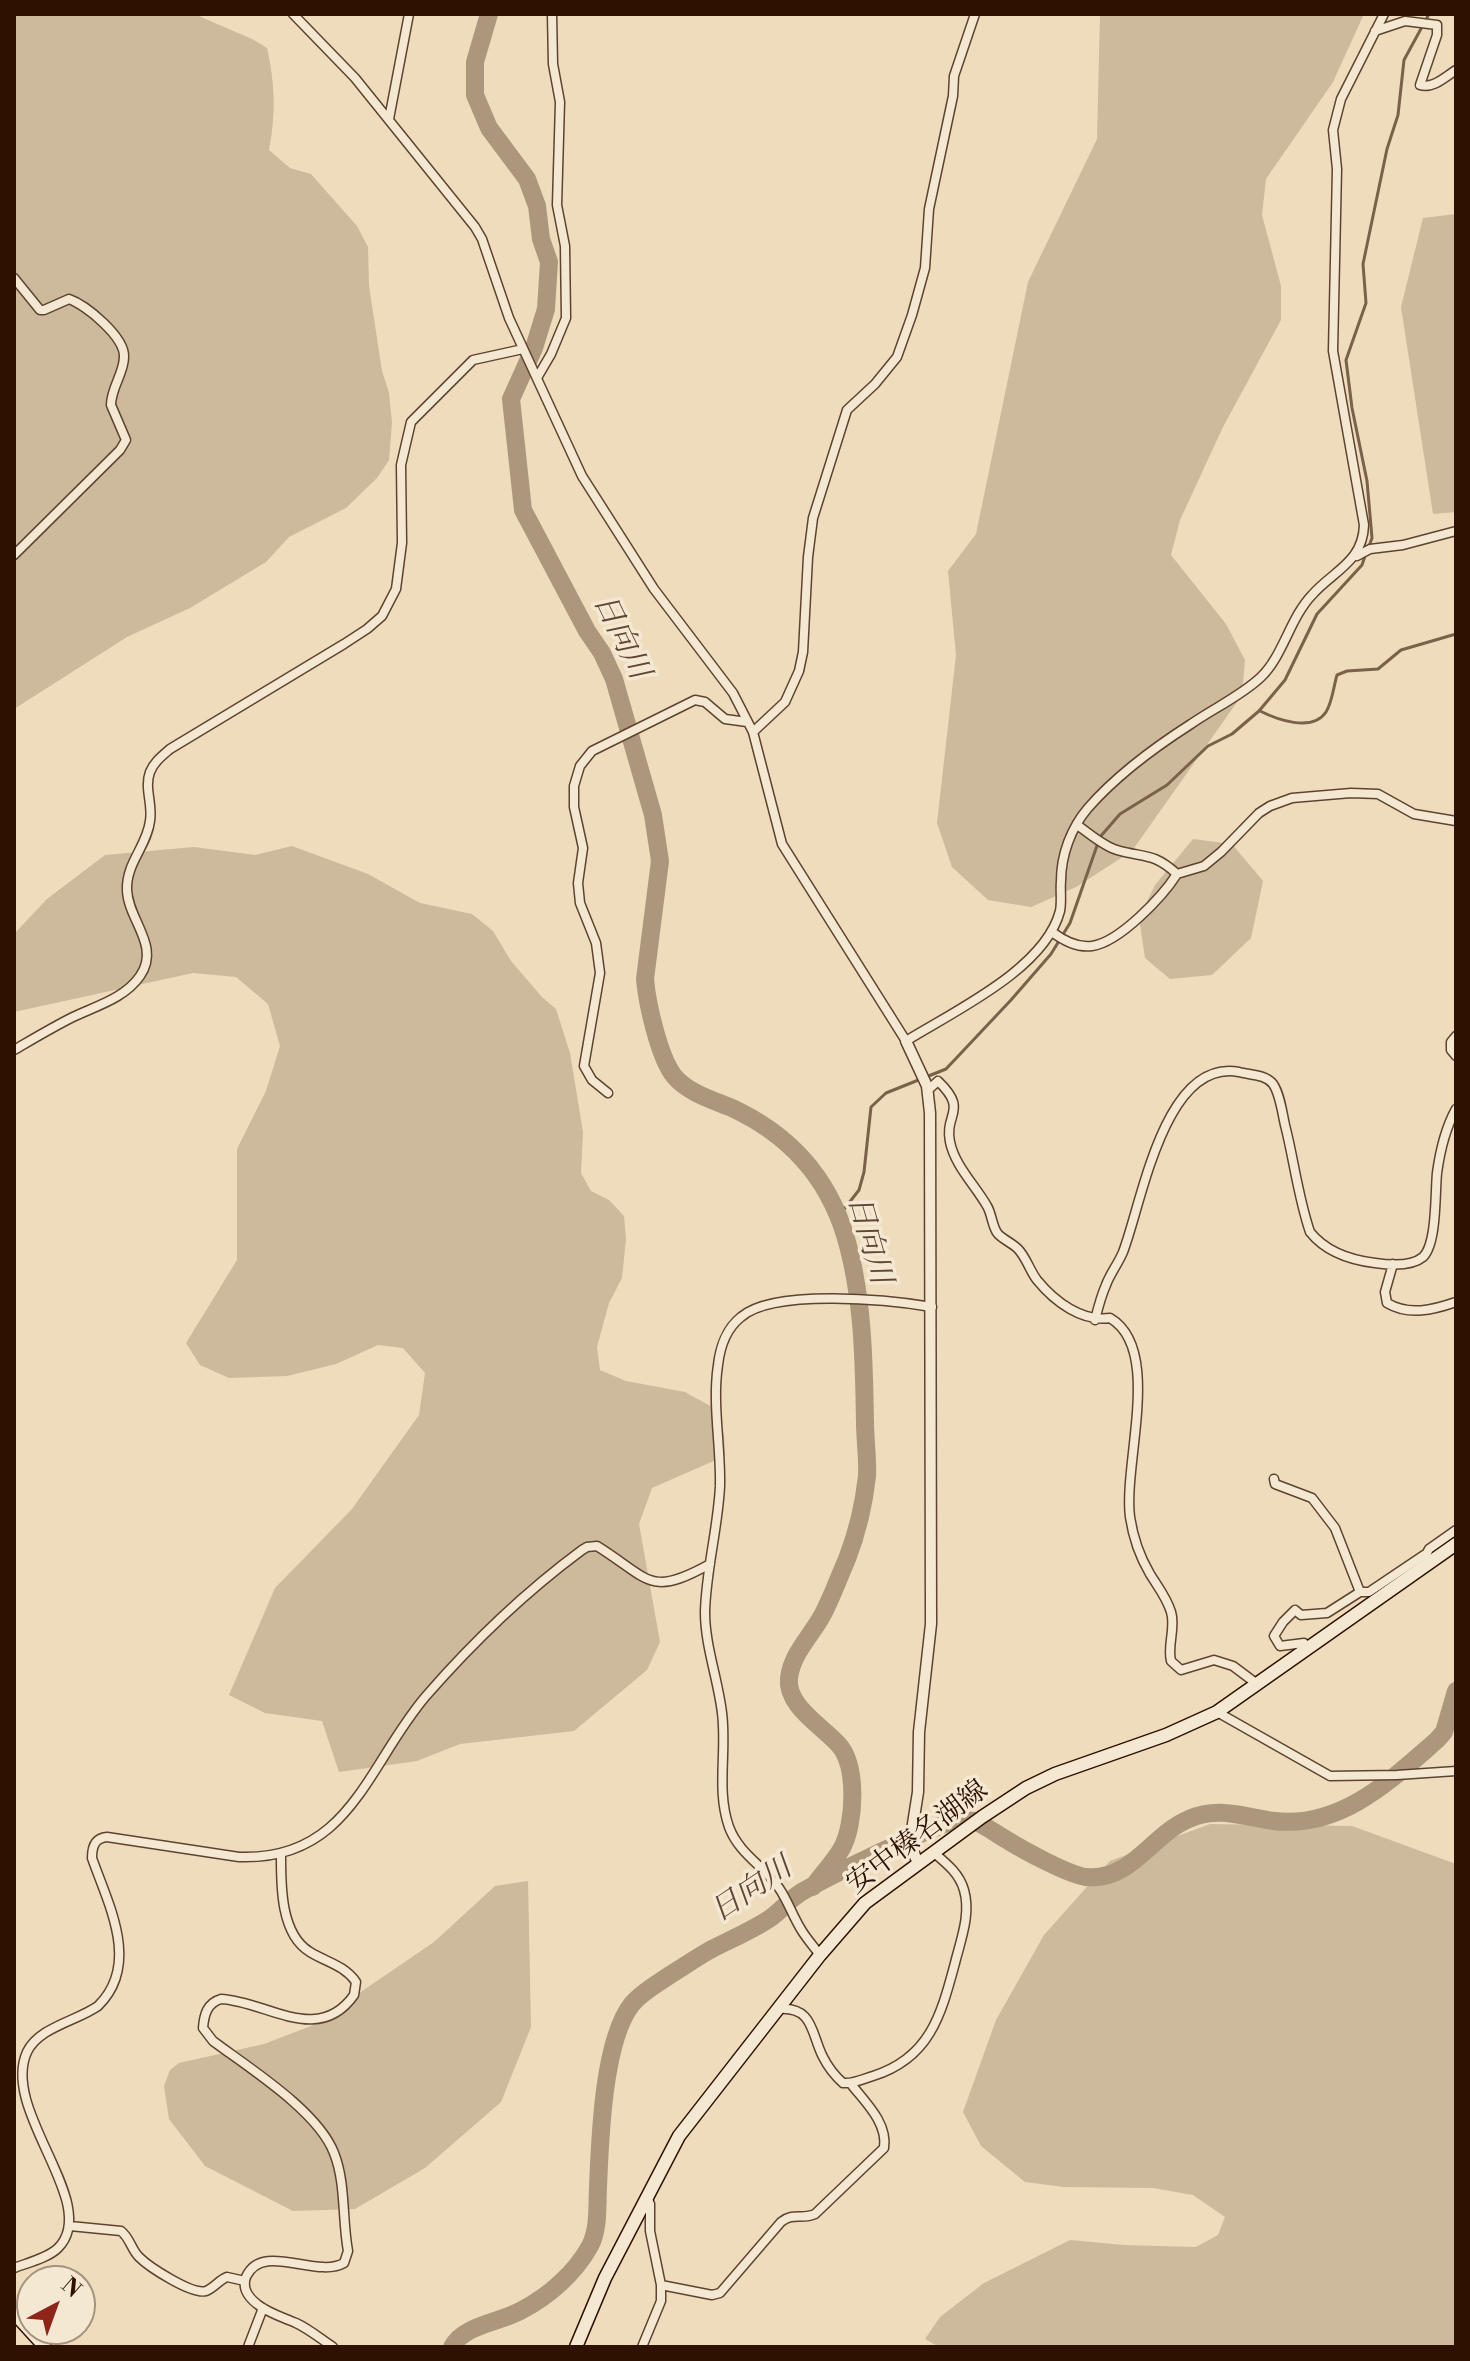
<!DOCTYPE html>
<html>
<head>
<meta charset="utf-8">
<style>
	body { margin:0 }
	#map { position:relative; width:1470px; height:2361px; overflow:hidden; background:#eedcbc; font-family:"Libre Bodoni",serif }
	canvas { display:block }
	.frame { position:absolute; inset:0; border:16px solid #2e1100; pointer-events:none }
	.north { position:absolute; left:16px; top:2265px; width:80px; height:80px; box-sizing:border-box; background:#f4e8d3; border:2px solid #a5927f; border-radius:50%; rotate:41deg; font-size:22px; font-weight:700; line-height:32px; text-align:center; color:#2e1100 }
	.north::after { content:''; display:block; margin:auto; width:28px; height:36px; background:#8f2418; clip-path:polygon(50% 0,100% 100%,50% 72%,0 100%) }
</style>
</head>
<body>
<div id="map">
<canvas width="1470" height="2361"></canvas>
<div class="frame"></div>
<div class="north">N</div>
</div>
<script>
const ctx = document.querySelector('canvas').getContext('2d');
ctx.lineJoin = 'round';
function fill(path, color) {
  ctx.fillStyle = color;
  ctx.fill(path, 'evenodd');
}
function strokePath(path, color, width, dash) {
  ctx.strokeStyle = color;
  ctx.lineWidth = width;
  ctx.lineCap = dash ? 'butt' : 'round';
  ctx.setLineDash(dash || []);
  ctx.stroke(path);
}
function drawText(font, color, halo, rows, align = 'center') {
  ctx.font = font + ' "Libre Bodoni","Noto Serif JP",serif';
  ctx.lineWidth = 7;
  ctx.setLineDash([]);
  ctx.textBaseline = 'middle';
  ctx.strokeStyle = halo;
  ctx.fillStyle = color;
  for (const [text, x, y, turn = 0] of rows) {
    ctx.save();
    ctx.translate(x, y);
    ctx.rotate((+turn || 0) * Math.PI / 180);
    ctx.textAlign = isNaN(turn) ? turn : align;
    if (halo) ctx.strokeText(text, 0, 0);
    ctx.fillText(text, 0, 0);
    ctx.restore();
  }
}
fill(new Path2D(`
	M14,14H194L252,39L267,48C275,83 276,114 269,150L290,168L311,174L357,226L368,247L369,286L382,371L389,393L392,423L389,460L377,478L346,508L289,537L266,562L190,608L127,637L14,709Z
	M1100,14H1364L1333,82L1266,179L1262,215L1281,286V320L1223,427L1180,520L1171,555L1226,624L1245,660L1242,695L1132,851L1076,887L1031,907L988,900L952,867L937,823L956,655L948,571L976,534L1028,282L1097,139Z
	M1456,214V512L1433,514L1401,307L1423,218Z
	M1193,839L1232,844L1263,881L1251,938L1212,975L1170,979L1145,958L1139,918L1155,885Z
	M292,846L368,874L420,903L472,914L493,931L511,961L542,997L556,1009L570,1053L583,1132L581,1173L591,1191L609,1200L624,1216L626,1239L622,1278L609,1303L597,1347L600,1370L626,1381L685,1392L712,1407L724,1435L725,1456L652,1488L639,1524L660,1642L647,1670L574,1731L460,1744L417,1761L339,1772L322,1721L265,1713L229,1695L275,1588L352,1509L419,1415L425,1373L403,1348L378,1345L336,1364L287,1376L229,1378L200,1365L186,1343L237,1260V1149L266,1091L280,1046L268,1004L236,977L193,973L14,1012V934L47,899L105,855L194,847L255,855Z
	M1210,1824L1352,1826L1456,1864V2347H939L925,2339L940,2317L984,2283L1070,2240L1124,2245L1196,2247L1218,2235L1225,2217L1193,2195L1153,2188L1064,2187L1025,2182L981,2146L963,2112L996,2020L1044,1935L1110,1861Z
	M528,1881L531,2027L501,2102L425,2168L355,2209L293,2211L205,2166L169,2119L164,2086L170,2070L179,2063L264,2044L311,2026L434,1942L495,1886Z`), '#cdb99c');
strokePath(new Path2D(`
	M1368,549L1372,538L1367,481L1352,408L1346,360L1366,303L1363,264L1387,149L1398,115L1404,60L1429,14
	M1260,711C1276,719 1312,733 1326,712C1332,703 1334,685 1337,675L1347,671L1378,669L1401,650L1456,634
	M838,1217L859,1190L864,1172L871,1107L886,1093L946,1069L1011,1000L1051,954L1070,923L1100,837L1120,814L1167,785L1208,746L1232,734L1259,711L1285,680L1317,614L1362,565L1365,556`), '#7a614a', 3);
strokePath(new Path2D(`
	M489,14L475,62V95L489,128L527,179L537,206L541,239L549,262L546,309L534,348L511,399L523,510L587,631L602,653L614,679L653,815L660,861L645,979C647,1003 659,1057 674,1076C688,1093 713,1100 732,1108C788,1134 827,1176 845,1235C863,1295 864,1360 865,1422C865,1440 868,1459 867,1476C864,1504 857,1533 847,1559C839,1577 832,1597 823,1614C812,1635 792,1653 789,1678C786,1706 822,1726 838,1744C858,1765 855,1824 842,1848C834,1862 822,1874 813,1887
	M452,2347C463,2325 502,2322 522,2310C549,2296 575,2273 590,2246C599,2229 597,2206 598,2187C600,2140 603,2040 632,2004C642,1992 657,1984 670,1975C683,1967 696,1958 710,1950C729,1940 751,1931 769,1919C780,1912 789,1900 800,1893C820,1881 949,1816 965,1819C981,1821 994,1833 1007,1840C1023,1850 1069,1875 1086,1877C1131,1882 1152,1834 1189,1819C1219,1806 1243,1817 1274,1821C1341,1829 1391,1780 1437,1740L1444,1732L1456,1691`), '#ad977c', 18);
const minor = new Path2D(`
	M293,14L355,78L475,227L482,239L509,318L582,476L654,589L733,693L753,732L782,844L906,1041C954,1011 1045,969 1060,911C1062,901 1060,891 1061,881C1061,855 1071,828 1088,808C1116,776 1155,747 1191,724C1214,708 1241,696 1261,677C1283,656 1290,618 1312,595C1333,571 1363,562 1364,525L1333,351L1337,169L1333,130L1341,99L1384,14
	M1375,31L1405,21L1437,25V35L1420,85C1433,89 1445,77 1456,70
	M389,119L409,14
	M14,278L40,310H44L69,299C86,305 125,337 124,357C124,373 111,388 111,405L126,440L120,450L14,555
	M537,378L551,354L566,318L565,246L557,205L560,102L553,64L552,14
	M1357,556L1370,549L1403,545L1456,531
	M753,732L785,702L799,671L803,652L808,557L813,518L847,410L875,384L897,357L912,315L925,268L929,209L953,96L954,76L975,14
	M1077,825C1089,833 1103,846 1117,850C1144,858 1153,852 1177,874
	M1052,932C1064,941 1077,948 1092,946C1120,942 1163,896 1177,874L1204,866L1221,852L1259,813L1270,806L1292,798L1351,793L1378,794L1414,814L1456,821
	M1456,1036L1451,1042V1050L1456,1056
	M14,1050C33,1039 53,1027 73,1017C96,1006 125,998 140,976C161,946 128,920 127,890C126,863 147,846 150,821C153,804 144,788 150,772C154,762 162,756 170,749L344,644L367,629L382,616L396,589L402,543L401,465L411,422L473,360L523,349
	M928,1090L938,1081C969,1111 944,1113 950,1142C955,1166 975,1185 987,1206C992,1214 992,1227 998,1234C1004,1240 1012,1243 1018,1249C1026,1257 1030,1271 1037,1280C1055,1302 1082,1322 1110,1318C1163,1349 1123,1463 1130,1517C1133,1537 1140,1557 1150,1574C1158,1587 1167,1598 1171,1612C1176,1628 1167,1645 1171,1661L1181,1670L1214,1660L1233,1666L1257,1684
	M608,1093L592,1080L584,1066L600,973L596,943L580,903L578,883L583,848L574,807V786L580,766L592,751L695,700L705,702L725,719L747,722
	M1393,1264L1385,1292L1387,1303C1409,1316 1433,1310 1456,1302
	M1095,1320C1098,1308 1101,1296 1106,1285C1110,1274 1118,1264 1123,1252C1142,1203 1164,1058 1239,1072C1249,1075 1265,1074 1273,1084C1280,1094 1282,1112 1285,1125C1294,1160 1298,1197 1310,1232C1326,1252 1350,1260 1375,1263C1389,1265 1411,1267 1423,1257C1437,1244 1435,1193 1437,1173C1440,1151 1445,1129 1456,1109
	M1274,1479L1275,1484L1312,1498L1335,1528L1360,1592H1369L1424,1555
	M1425,1557L1429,1549L1456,1530
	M1309,1647L1304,1643L1280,1646L1274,1636L1283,1622L1295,1610L1301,1615L1327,1613L1360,1592
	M1217,1712L1330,1776L1397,1775L1456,1771
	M281,1854C281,1884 280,1934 310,1952C326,1962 344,1965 356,1982L354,1995C318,2046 266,2001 221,1999C207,2003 204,2015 203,2028L213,2041C249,2068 318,2111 334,2153C346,2183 342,2219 348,2251L344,2263C316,2279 262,2241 246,2277C242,2288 248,2297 257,2304C268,2313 282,2317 296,2323C309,2329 321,2339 333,2347
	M820,1955C814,1947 807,1939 802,1931C793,1917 788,1901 779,1888C764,1866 739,1854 729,1827C716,1790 727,1752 722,1713C718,1679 705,1646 705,1612C706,1570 718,1528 720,1486C721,1446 712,1404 718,1365C720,1347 727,1328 741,1317C774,1288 891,1300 932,1307
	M778,2009C814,2006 811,2034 823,2057C828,2067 835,2076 843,2083C854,2084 863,2079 873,2076C930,2058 941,2015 955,1963C961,1939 971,1914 964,1890C959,1873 946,1863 933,1852
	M70,2226L121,2231C130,2238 131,2249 139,2257C149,2267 192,2295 206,2291C214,2288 219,2280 227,2277L245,2281
	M14,2268C27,2263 48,2258 58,2248C102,2204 0,2111 27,2052C39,2027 77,2021 98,2006C141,1964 108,1904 92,1858C92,1846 95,1838 107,1837L239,1857C350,1861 367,1765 426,1696C473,1642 524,1593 582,1550L587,1547L597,1546C650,1579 649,1598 710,1564
	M661,2285L712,2295L720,2293L781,2222C793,2212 802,2220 815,2214L884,2148C888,2123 865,2102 851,2084
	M248,2347L263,2308
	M642,2347L661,2301V2285L650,2231V2204L647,2197`);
const tertiary = new Path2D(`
	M906,1041L927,1086L930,1113L931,1624L919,1732L918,1792L912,1830L911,1845L918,1864`);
const secondary = new Path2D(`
	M14,2313L45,2347
	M576,2347L605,2278L679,2136L820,1955L865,1903L982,1817L1026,1788L1055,1774L1166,1735L1217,1712L1456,1544`);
strokePath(minor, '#5e442f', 11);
strokePath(tertiary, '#5e442f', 13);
strokePath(secondary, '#2e1100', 15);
strokePath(minor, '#f4e8d3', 8);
strokePath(tertiary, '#f4e8d3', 10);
strokePath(secondary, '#f4e8d3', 12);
drawText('28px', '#2e1100', '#f4e8d3', [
	["安中榛名湖線",918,1838,-37]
]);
drawText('italic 30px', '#614732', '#f4e8d3', [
	["日向川",620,637,64],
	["日向川",868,1240,74],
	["日向川",752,1891,-34]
]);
</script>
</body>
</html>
